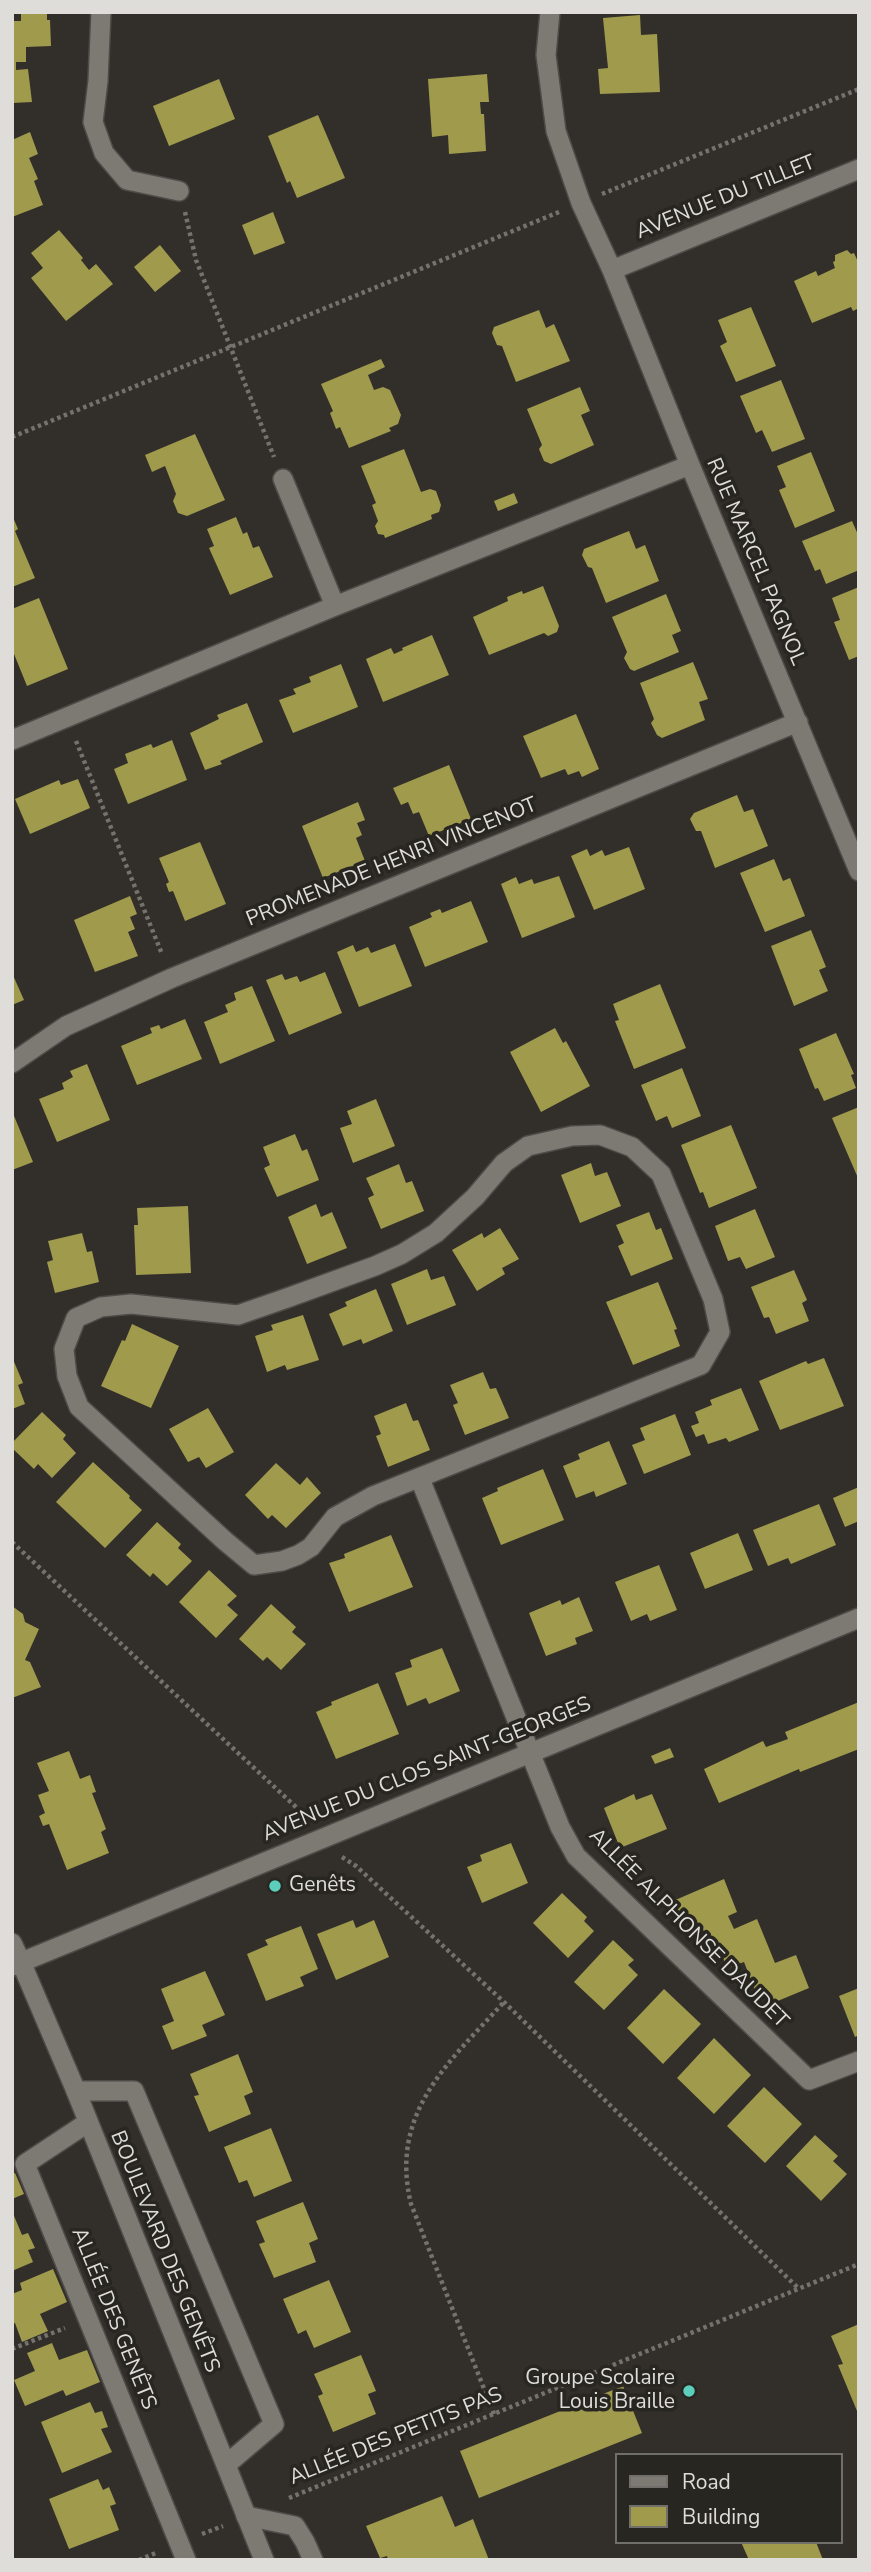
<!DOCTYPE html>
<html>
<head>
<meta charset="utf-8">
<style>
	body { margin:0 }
	#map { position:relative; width:871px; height:2572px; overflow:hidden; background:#322f2b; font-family:"Nunito Sans",sans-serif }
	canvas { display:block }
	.frame { position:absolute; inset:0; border:14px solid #dfddda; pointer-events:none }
	.legend { position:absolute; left:615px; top:2453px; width:228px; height:91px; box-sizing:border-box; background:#282621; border:2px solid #716f6b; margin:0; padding:9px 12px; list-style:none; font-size:21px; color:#dfddda }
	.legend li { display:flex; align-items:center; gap:14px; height:35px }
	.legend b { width:35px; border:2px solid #716f6b }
</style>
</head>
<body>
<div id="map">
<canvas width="871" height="2572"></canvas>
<div class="frame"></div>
<ul class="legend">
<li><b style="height:9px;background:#7d7a74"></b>Road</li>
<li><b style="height:19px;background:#a09a4d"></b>Building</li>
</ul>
</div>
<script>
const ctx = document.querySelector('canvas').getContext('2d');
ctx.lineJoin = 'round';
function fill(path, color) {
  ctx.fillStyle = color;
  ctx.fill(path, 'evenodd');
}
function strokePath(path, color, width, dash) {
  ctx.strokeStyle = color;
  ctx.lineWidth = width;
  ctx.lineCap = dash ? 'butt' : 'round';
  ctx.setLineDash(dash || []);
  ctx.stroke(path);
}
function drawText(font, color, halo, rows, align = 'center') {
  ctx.font = font + ' "Nunito Sans",sans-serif';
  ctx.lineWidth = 7;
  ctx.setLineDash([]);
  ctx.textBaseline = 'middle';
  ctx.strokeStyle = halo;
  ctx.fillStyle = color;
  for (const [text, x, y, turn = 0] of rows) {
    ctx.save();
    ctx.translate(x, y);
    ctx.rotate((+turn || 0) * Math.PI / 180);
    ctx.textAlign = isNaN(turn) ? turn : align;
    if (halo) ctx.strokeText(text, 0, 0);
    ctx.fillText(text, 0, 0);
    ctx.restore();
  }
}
fill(new Path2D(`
	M21,12H47V20H50L51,46L26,47V62H16V70L28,69L32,102L12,103V21H21Z
	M640,15L641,35L657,34L660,92L600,94L598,69L608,68L603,18Z
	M487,74L489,102H480L481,114H484L486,151L449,154L448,135L432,137L428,79Z
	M219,79L235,119L169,146L153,106Z
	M318,115L345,178L297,198L290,181L287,183L268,136Z
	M30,132L38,154L29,158L38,179L34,181L43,205L12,217V140Z
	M273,212L285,243L254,255L242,225Z
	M59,230L83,258L81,260L89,270L96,264L113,284L66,321L31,278L43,268L31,253Z
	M160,245L181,271L155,292L134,267Z
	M847,250L851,254L854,253L859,264V308L853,311L851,307L812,323L794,281L816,271L818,276L835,268L833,262L835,261V255Z
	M751,307L776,366L736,382L720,346L727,342L718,320Z
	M539,310L546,328L554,324L570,361L516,382L502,346L497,345L492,333L494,327Z
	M381,359L385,367L368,375L374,390L383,387L390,390L401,415L398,424L389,428L391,431L349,448L340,427L336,429L330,413L333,411L321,384Z
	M781,380L805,439L772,452L762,430L756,433L740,396Z
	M580,387L590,411L581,415L594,445L551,464L544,461L539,449L542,445L527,409Z
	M195,434L225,500L187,516L178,513L173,501L176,494L165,466L152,472L145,455Z
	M404,449L421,492L430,489L436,491L441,505L439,512L431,515L432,519L385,538L384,535L378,534L375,526L378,521L372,505L376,503L361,466Z
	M811,452L835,511L795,528L779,490L786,487L777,466Z
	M514,493L518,503L498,511L494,501Z
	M12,515L18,529L15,531L35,578L12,587Z
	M236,517L243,534L247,532L253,548L259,546L273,577L230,595L209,548L214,546L207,529Z
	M852,521L859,537V570L826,584L820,569L815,571L802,541Z
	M629,531L636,549L645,545L659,581L606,603L592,568L588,567L582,555L584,549Z
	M543,586L559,626L557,632L548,636L544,633L489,655L473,617L508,601L507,597L522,591L523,594Z
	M859,587V656L849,660L834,622L840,620L832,598Z
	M666,594L681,631L672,635L679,652L634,671L630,669L624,658L627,652L612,617Z
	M39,598L68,669L27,686L12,649V609Z
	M432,635L449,675L383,702L366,659L391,648L394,654L403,650L402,648Z
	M693,662L708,699L699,702L705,720L662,738L657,735L651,723L654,719L640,683Z
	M341,664L358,707L293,733L279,700L296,694L293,689L311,682L309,677Z
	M247,703L263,742L220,761L222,764L205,770L190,733L219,719L217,715Z
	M576,714L599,769L582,777L579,771L568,775L565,769L541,778L523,736Z
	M172,740L187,780L128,804L114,769L128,763L125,754L151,744L153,748Z
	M449,765L471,819L429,836L419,812L413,814L408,802L401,805L393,788Z
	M78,779L90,808L30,834L15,799L59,780L61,785Z
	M737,795L744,812L753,809L768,846L715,868L701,831H696L690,819L694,813Z
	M358,802L365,820L357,823L362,835L356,838L365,861L323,878L302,826Z
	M200,842L226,904L185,921L173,891L169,892L166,884L169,882L159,858Z
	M629,847L645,889L594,910L571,856L587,849L590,856L602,850L605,856Z
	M774,859L783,881L790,878L805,916L765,932L740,873Z
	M559,876L575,917L522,938L501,884L516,877L519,884L532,879L534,884Z
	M130,896L137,914L130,917L135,929L128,932L138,956L95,972L74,920Z
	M471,901L488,942L425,967L409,927L432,917L430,913L440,909L442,913Z
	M811,930L826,967L819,970L828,991L794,1006L771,946Z
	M395,944L412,986L359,1007L337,952L353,945L356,952L368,947L371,953Z
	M325,972L342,1013L289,1035L266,980L282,974L285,980L297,976L300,982Z
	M12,973L24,1000L12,1005Z
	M660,984L686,1048L634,1069L615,1021L619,1020L613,1004Z
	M252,986L275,1041L220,1064L204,1022L228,1012L225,1005L236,1000L234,993Z
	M185,1019L202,1059L137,1085L121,1046L152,1033L150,1028L159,1025L161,1029Z
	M555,1028L563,1043L566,1041L590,1086L541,1112L510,1052Z
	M836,1033L854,1074L851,1075L856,1088L824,1101L818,1088L815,1089L799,1049Z
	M87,1064L110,1120L57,1142L39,1099L64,1089L62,1083L73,1077L70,1071Z
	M682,1068L701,1116L672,1128L667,1116L656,1121L641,1085Z
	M376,1099L395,1146L353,1163L340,1128L352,1124L347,1111Z
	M859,1107V1178H858L832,1118Z
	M12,1111L33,1162L12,1170Z
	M731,1125L757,1188L709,1208L703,1192L700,1193L681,1145Z
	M295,1134L302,1151L307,1149L319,1180L277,1197L264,1168L270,1165L263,1147Z
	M591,1163L595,1176L607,1172L621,1206L580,1223L561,1175Z
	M399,1164L406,1183L412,1181L424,1211L381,1229L368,1198L374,1195L366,1178Z
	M316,1204L321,1217L332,1212L347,1248L307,1264L288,1217Z
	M188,1206L191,1273L136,1275L134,1225H138L137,1208Z
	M755,1209L775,1257L746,1269L740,1257L728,1261L715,1226Z
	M649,1212L656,1230L661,1228L673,1259L631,1276L618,1246L624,1243L616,1225Z
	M500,1228L519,1259L502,1268L505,1274L477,1291L452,1250L482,1233L484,1238Z
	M82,1233L87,1252L92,1251L99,1282L55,1293L47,1262L53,1260L48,1241Z
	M427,1269L431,1280L444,1276L456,1305L407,1325L391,1284Z
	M794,1270L807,1300L802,1303L809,1321L776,1334L769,1317L764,1318L751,1287Z
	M658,1282L677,1329L674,1330L680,1346L633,1365L606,1302Z
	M376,1289L393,1331L363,1344L361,1339L343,1346L329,1314L347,1306L345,1302Z
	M303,1315L319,1360L287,1370L285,1365L267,1372L255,1336L273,1330L271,1325Z
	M132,1324L179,1346L151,1408L101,1386L122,1340L125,1341Z
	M12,1357L23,1383L18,1385L25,1404L12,1409Z
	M824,1358L844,1406L780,1430L759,1381L806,1361L808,1364Z
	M483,1372L490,1389L496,1388L509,1418L465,1435L453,1405L458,1403L450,1385Z
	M741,1388L759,1430L729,1442L726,1438L708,1444L704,1434L696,1437L691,1426L699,1423L695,1412L712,1405L710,1400Z
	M406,1403L413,1421L418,1420L430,1450L388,1467L376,1436L381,1434L374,1416Z
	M208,1408L234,1452L206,1468L199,1457L188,1462L169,1429Z
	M42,1412L66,1435L63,1439L76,1453L52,1478L38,1464L34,1469L12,1448V1443Z
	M675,1414L691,1455L644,1474L632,1445L645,1440L640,1428Z
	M609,1441L627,1484L596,1497L594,1491L576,1498L563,1466L580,1459L578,1454Z
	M93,1462L130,1496L129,1498L142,1510L105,1548L56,1502Z
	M276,1463L300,1485L307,1477L321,1493L286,1528L272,1515L268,1519L245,1495Z
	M543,1469L564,1520L501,1545L482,1498L498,1491L497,1488Z
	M859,1487V1521L845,1527L833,1498Z
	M819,1504L836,1545L791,1564L788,1558L768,1566L753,1530Z
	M157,1522L181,1544L178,1548L192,1561L167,1586L153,1573L150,1577L126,1555Z
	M738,1533L753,1570L705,1589L690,1553Z
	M391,1535L413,1587L349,1612L329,1563L345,1558L344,1554Z
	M659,1565L677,1610L650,1621L647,1614L631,1621L615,1582Z
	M209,1570L237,1596L227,1605L238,1615L216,1638L179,1602Z
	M579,1597L593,1631L575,1638L577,1644L546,1656L529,1613L560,1600L562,1605Z
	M271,1604L296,1627L292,1632L306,1644L281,1670L267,1657L263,1661L239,1639Z
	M12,1606L23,1614L25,1622L39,1629L25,1660L30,1662L41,1687L12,1698Z
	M442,1648L460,1691L429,1704L426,1698L407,1706L395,1673L412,1667L410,1660Z
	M378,1683L399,1734L336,1759L316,1712L332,1705L331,1702Z
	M859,1702V1749L800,1772L799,1769L719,1803L704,1769L763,1741L766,1747L788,1739L785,1732Z
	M670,1748L674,1757L655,1764L651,1756Z
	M69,1751L80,1779L90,1775L96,1792L92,1793L106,1829L101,1832L109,1853L67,1870L49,1824L43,1826L39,1816L45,1813L38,1795L49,1791L37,1763Z
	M634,1794L636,1800L652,1794L667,1829L620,1848L604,1808Z
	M511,1843L528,1883L482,1903L467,1867L482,1861L480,1855Z
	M724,1879L737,1912L728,1916L734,1929L757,1919L775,1963L796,1955L809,1988L768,2005L763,1990L756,1993L744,1962L727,1968L722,1956L715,1958L702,1927L693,1931L687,1917L681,1920L673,1901Z
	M562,1893L587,1917L584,1921L594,1931L568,1958L533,1923Z
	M353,1920L356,1928L374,1920L389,1957L336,1980L317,1934Z
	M301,1926L318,1969L300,1977L304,1986L266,2001L247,1954L268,1945L265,1940Z
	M613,1940L634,1960L628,1965L638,1975L604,2010L574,1982Z
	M205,1971L225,2015L202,2025L207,2036L172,2050L162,2026L174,2021L161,1989Z
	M859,1988V2035L855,2037L839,1996Z
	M664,1989L701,2024L663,2064L627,2028Z
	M714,2038L751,2075L714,2114L677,2078Z
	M238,2054L253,2092L244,2096L251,2114L209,2132L194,2096L199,2095L190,2074Z
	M764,2087L802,2124L765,2163L727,2126Z
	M271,2128L292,2181L254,2197L247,2180L239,2183L224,2147Z
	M815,2135L838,2156L833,2161L847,2174L821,2201L786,2166Z
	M15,2173L24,2194L12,2199V2174Z
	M303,2202L318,2239L309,2243L316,2262L274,2278L259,2244L265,2242L256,2221Z
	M12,2211L22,2235L28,2233L35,2248L28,2250L33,2262L12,2271Z
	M53,2269L67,2302L40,2314L48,2331L22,2342L15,2323L12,2324V2294L22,2290L20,2283Z
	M329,2280L351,2332L314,2348L306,2330L298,2334L283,2299Z
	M859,2324V2410L857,2411L838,2365L843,2364L831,2336Z
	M52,2343L59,2360L87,2350L100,2382L66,2396L63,2390L25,2406L14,2380L35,2371L27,2353Z
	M361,2355L376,2391L368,2394L376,2414L333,2432L318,2396L323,2394L314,2374Z
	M623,2386L642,2433L479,2498L460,2451Z
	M90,2402L95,2413L102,2411L108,2427L101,2429L112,2452L62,2473L41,2422Z
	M98,2479L103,2490L109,2487L116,2504L110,2506L119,2530L69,2549L49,2499Z
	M442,2496L455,2527L473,2519L489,2560H388L387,2556L380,2558L366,2526Z
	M741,2542H816L823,2560H749Z`), '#a09a4d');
const service = new Path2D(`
	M76,2091H134L274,2424L227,2464
	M87,2123L25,2164L186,2560
	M246,2516L295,2526L305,2542L313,2560`);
const minor = new Path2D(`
	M101,12L98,81L93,122L104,153L127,180L179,191
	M550,12L546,55L556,131L581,203L612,270L690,465L859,871
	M612,270L859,169
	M283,479L335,606
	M12,740L335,606L690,465
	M12,1063L66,1026L172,978L798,722
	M600,1135L632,1147L661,1174L713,1299L720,1332L701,1365L373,1496L335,1517L311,1547L298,1555L282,1561L254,1565L225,1541L79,1407L67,1376L64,1349L76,1318L101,1307L131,1304L238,1315L287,1298L375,1266L402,1254L436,1233L475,1197L504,1163L528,1146L572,1136Z
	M420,1479L560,1827L576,1856L809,2080L859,2061
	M12,1943L21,1962`);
const tertiary = new Path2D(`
	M21,1962L76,2091L264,2560
	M12,1966L859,1618`);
strokePath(service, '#4d4a47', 22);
strokePath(minor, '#4d4a47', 22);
strokePath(tertiary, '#4d4a47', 22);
strokePath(new Path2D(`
	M602,194L859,89
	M185,212L196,260L274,457
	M12,437L559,212
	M76,741L162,954
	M12,1542L297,1808L304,1819
	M342,1857L356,1866L504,2002L799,2289
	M12,2349L65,2328
	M494,2414L411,2204C389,2113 448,2063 504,2002
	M289,2498L859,2264
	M202,2534L223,2526
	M139,2560L158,2552`), '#75726e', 4.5, [3.5, 3.5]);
strokePath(service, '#7d7a74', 19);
strokePath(minor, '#7d7a74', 19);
strokePath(tertiary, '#7d7a74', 19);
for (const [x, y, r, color] of [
	[275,1886,7,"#5bcebc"],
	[689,2391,7,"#5bcebc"]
]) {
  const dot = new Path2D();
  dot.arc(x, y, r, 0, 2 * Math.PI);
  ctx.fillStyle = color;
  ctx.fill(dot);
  strokePath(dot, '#282621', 2.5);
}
drawText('21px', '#dfddda', '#282621', [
	["AVENUE DU TILLET",726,198,-22],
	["RUE MARCEL PAGNOL",755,562,67],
	["PROMENADE HENRI VINCENOT",392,863,-22],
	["AVENUE DU CLOS SAINT-GEORGES",427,1770,-22],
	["ALLÉE ALPHONSE DAUDET",688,1929,45],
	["BOULEVARD DES GENÊTS",164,2252,68],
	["ALLÉE DES GENÊTS",113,2319,68],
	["ALLÉE DES PETITS PAS",396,2437,-22]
]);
drawText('21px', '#dfddda', '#282621', [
	["Genêts",289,1886],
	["Groupe Scolaire",675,2379,"right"],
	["Louis Braille",675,2403,"right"]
], 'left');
</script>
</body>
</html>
